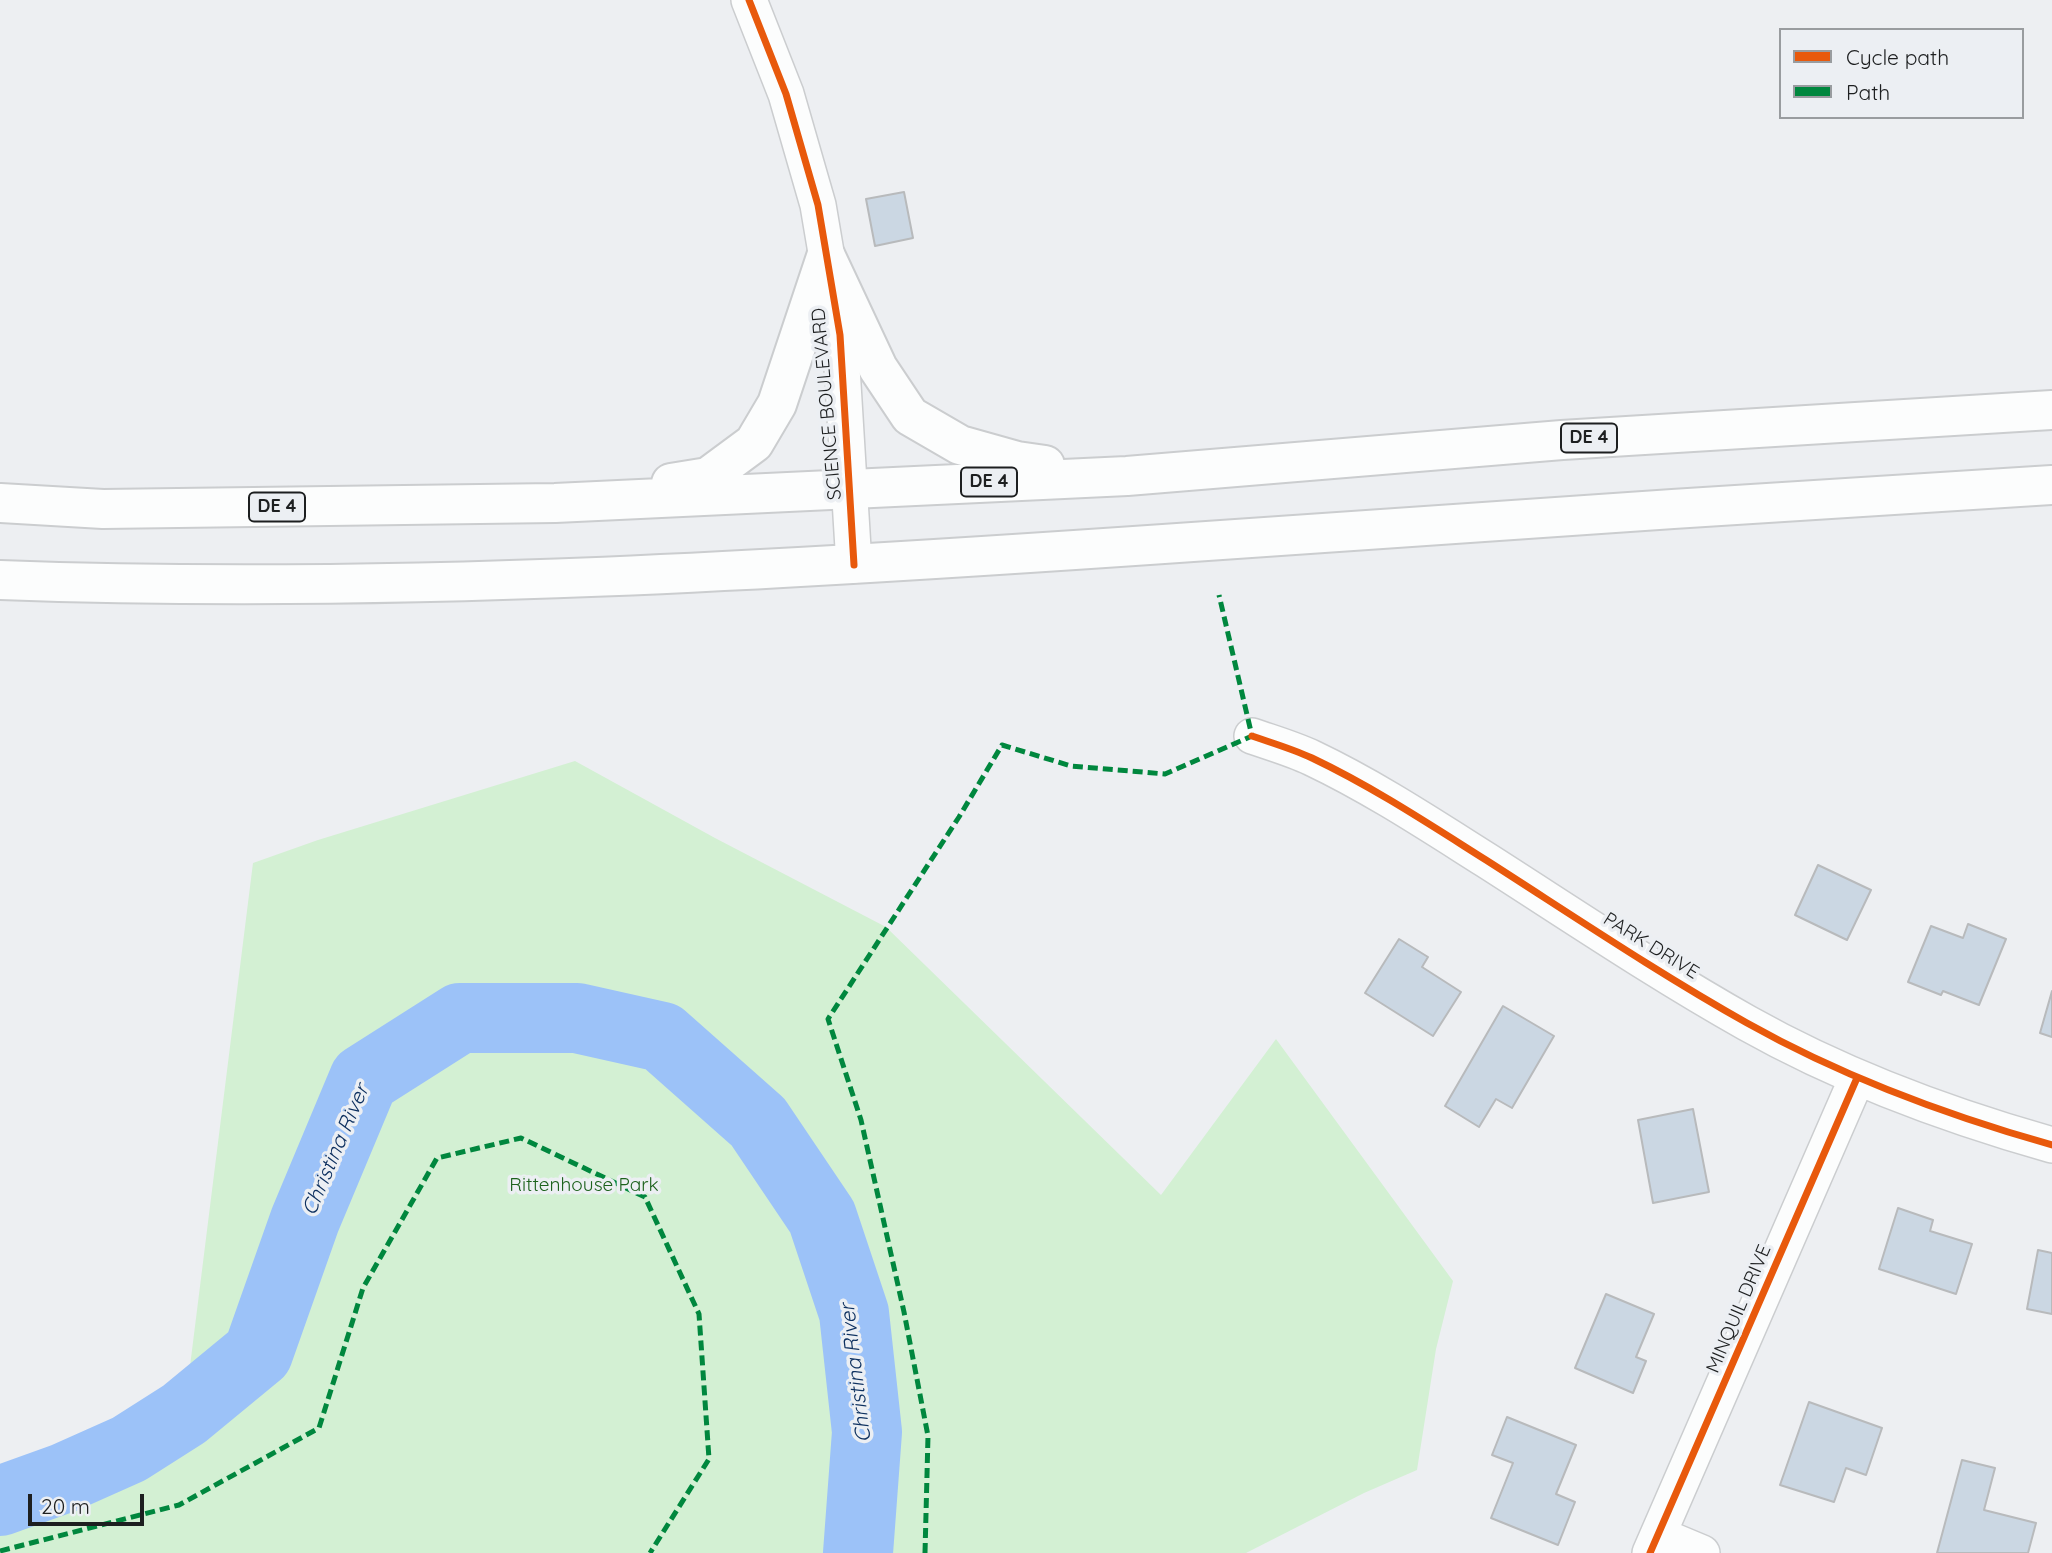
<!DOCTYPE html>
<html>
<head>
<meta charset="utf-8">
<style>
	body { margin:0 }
	#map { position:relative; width:2052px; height:1553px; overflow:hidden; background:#edeff2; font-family:Quicksand,sans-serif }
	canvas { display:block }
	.legend { position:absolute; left:1779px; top:28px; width:245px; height:91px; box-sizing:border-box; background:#eceff3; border:2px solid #999c9f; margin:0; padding:9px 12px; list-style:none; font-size:21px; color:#1d1f20 }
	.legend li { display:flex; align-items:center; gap:14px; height:35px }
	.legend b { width:35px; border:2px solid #999c9f }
	.scale { position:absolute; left:28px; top:1494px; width:116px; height:32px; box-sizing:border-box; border:4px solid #1d1f20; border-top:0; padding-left:9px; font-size:21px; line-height:24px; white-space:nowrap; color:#1d1f20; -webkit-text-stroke:5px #eceff3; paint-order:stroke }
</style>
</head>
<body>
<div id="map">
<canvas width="2052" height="1553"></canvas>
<ul class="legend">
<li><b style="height:9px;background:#e8590c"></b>Cycle path</li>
<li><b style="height:9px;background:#00873e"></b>Path</li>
</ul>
<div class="scale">20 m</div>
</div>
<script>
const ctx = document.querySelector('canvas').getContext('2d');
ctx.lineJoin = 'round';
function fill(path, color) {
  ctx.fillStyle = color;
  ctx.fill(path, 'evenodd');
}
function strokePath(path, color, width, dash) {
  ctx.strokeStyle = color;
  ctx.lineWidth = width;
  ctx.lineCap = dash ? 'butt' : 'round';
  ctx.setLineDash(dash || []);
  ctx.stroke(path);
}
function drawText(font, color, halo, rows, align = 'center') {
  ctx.font = font + ' Quicksand,sans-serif';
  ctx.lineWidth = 7;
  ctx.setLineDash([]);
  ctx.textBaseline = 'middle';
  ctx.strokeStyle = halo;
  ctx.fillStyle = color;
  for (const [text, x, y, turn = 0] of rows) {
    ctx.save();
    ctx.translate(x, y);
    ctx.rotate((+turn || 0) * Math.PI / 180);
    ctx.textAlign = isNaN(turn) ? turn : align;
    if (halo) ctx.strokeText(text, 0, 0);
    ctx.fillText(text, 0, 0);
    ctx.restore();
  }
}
fill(new Path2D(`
	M575,761L715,838L886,927L1161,1195L1276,1039L1453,1281L1436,1349L1417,1470L1364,1493L1246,1553H0V1501L64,1478L129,1449L184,1414L253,863L318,840Z`), '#d3f0d3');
strokePath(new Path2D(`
	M0,1501L64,1478L129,1449L184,1414L258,1353L305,1220L364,1079L460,1018H577L662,1037L758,1122L822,1217L854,1313L867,1432L858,1553`), '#9cc2f8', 70);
const building = new Path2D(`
	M904,192L913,238L875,246L866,199Z
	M1818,865L1871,890L1847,940L1795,915Z
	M1968,924L2006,939L1979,1005L1943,991L1941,995L1908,982L1931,926L1963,938Z
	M1399,939L1428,957L1422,967L1461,992L1433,1036L1365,993Z
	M2052,991V1037L2040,1033Z
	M1503,1006L1554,1036L1512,1108L1496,1099L1479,1127L1445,1106Z
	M1693,1109L1709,1192L1653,1203L1638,1120Z
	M1898,1208L1933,1220L1930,1231L1972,1244L1956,1294L1879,1269Z
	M2038,1250L2052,1253V1314L2027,1309Z
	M1606,1294L1654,1314L1636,1357L1646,1361L1633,1393L1575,1368Z
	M1809,1402L1882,1428L1866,1475L1846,1468L1834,1502L1780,1485Z
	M1507,1417L1576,1445L1556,1494L1575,1502L1558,1545L1491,1518L1513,1463L1492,1455Z
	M1962,1460L1995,1468L1984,1510L2036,1523L2028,1553H1937Z`);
fill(building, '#cbd7e3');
strokePath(building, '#b8babc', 2);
const minor = new Path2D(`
	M749,0L786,94L818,205L840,335L854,565
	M1252,736C1272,743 1293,749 1312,758C1373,787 1429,824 1486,860C1572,915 1658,973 1747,1023C1843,1077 1946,1115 2052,1145
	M1659,1535L1702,1553
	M1650,1553L1857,1078`);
const primary = new Path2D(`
	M826,257L878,368L910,416L960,445L1017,461L1045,465
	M671,483L708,477L754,443L777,404L826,257
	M0,503L103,509L555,503L1127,476L1562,440L2052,410
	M0,580C403,595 805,569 1207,541C1489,521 1770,502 2052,485`);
strokePath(minor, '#cbcdcf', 38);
strokePath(primary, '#cbcdcf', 42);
strokePath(minor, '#fcfdfd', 35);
strokePath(primary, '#fcfdfd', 38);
strokePath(new Path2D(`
	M0,1551L179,1505L319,1428L363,1288L437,1158L521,1138L645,1197L699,1314L709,1459L650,1553
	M925,1553L928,1436L904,1312L861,1120L828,1019L959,817L1002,745L1071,766L1165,774L1252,736L1219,595`), '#00873e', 5, [10, 5]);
strokePath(new Path2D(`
	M749,0L786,94L818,205L840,335L854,565
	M1252,736C1272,743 1293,749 1312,758C1373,787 1429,824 1486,860C1572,915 1658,973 1747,1023C1843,1077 1946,1115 2052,1145
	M1650,1553L1857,1078`), '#e8590c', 7);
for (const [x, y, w] of [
	[1589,438,56],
	[989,482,56],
	[277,507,56]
]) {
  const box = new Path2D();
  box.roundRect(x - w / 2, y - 14.5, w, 29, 5);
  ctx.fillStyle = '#eceff3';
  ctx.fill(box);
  strokePath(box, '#1d1f20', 2);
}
drawText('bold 18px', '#1d1f20', null, [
	["DE 4",1589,438],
	["DE 4",989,482],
	["DE 4",277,507]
]);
drawText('19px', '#1d1f20', '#eceff3', [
	["SCIENCE BOULEVARD",827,404,-95],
	["PARK DRIVE",1651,946,32],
	["MINQUIL DRIVE",1739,1309,-67]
]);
drawText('19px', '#1d621d', '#eceff3', [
	["Rittenhouse Park",584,1185]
]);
drawText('italic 21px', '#0e3160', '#eceff3', [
	["Christina River",336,1150,-67],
	["Christina River",856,1373,-97]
]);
</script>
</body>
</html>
